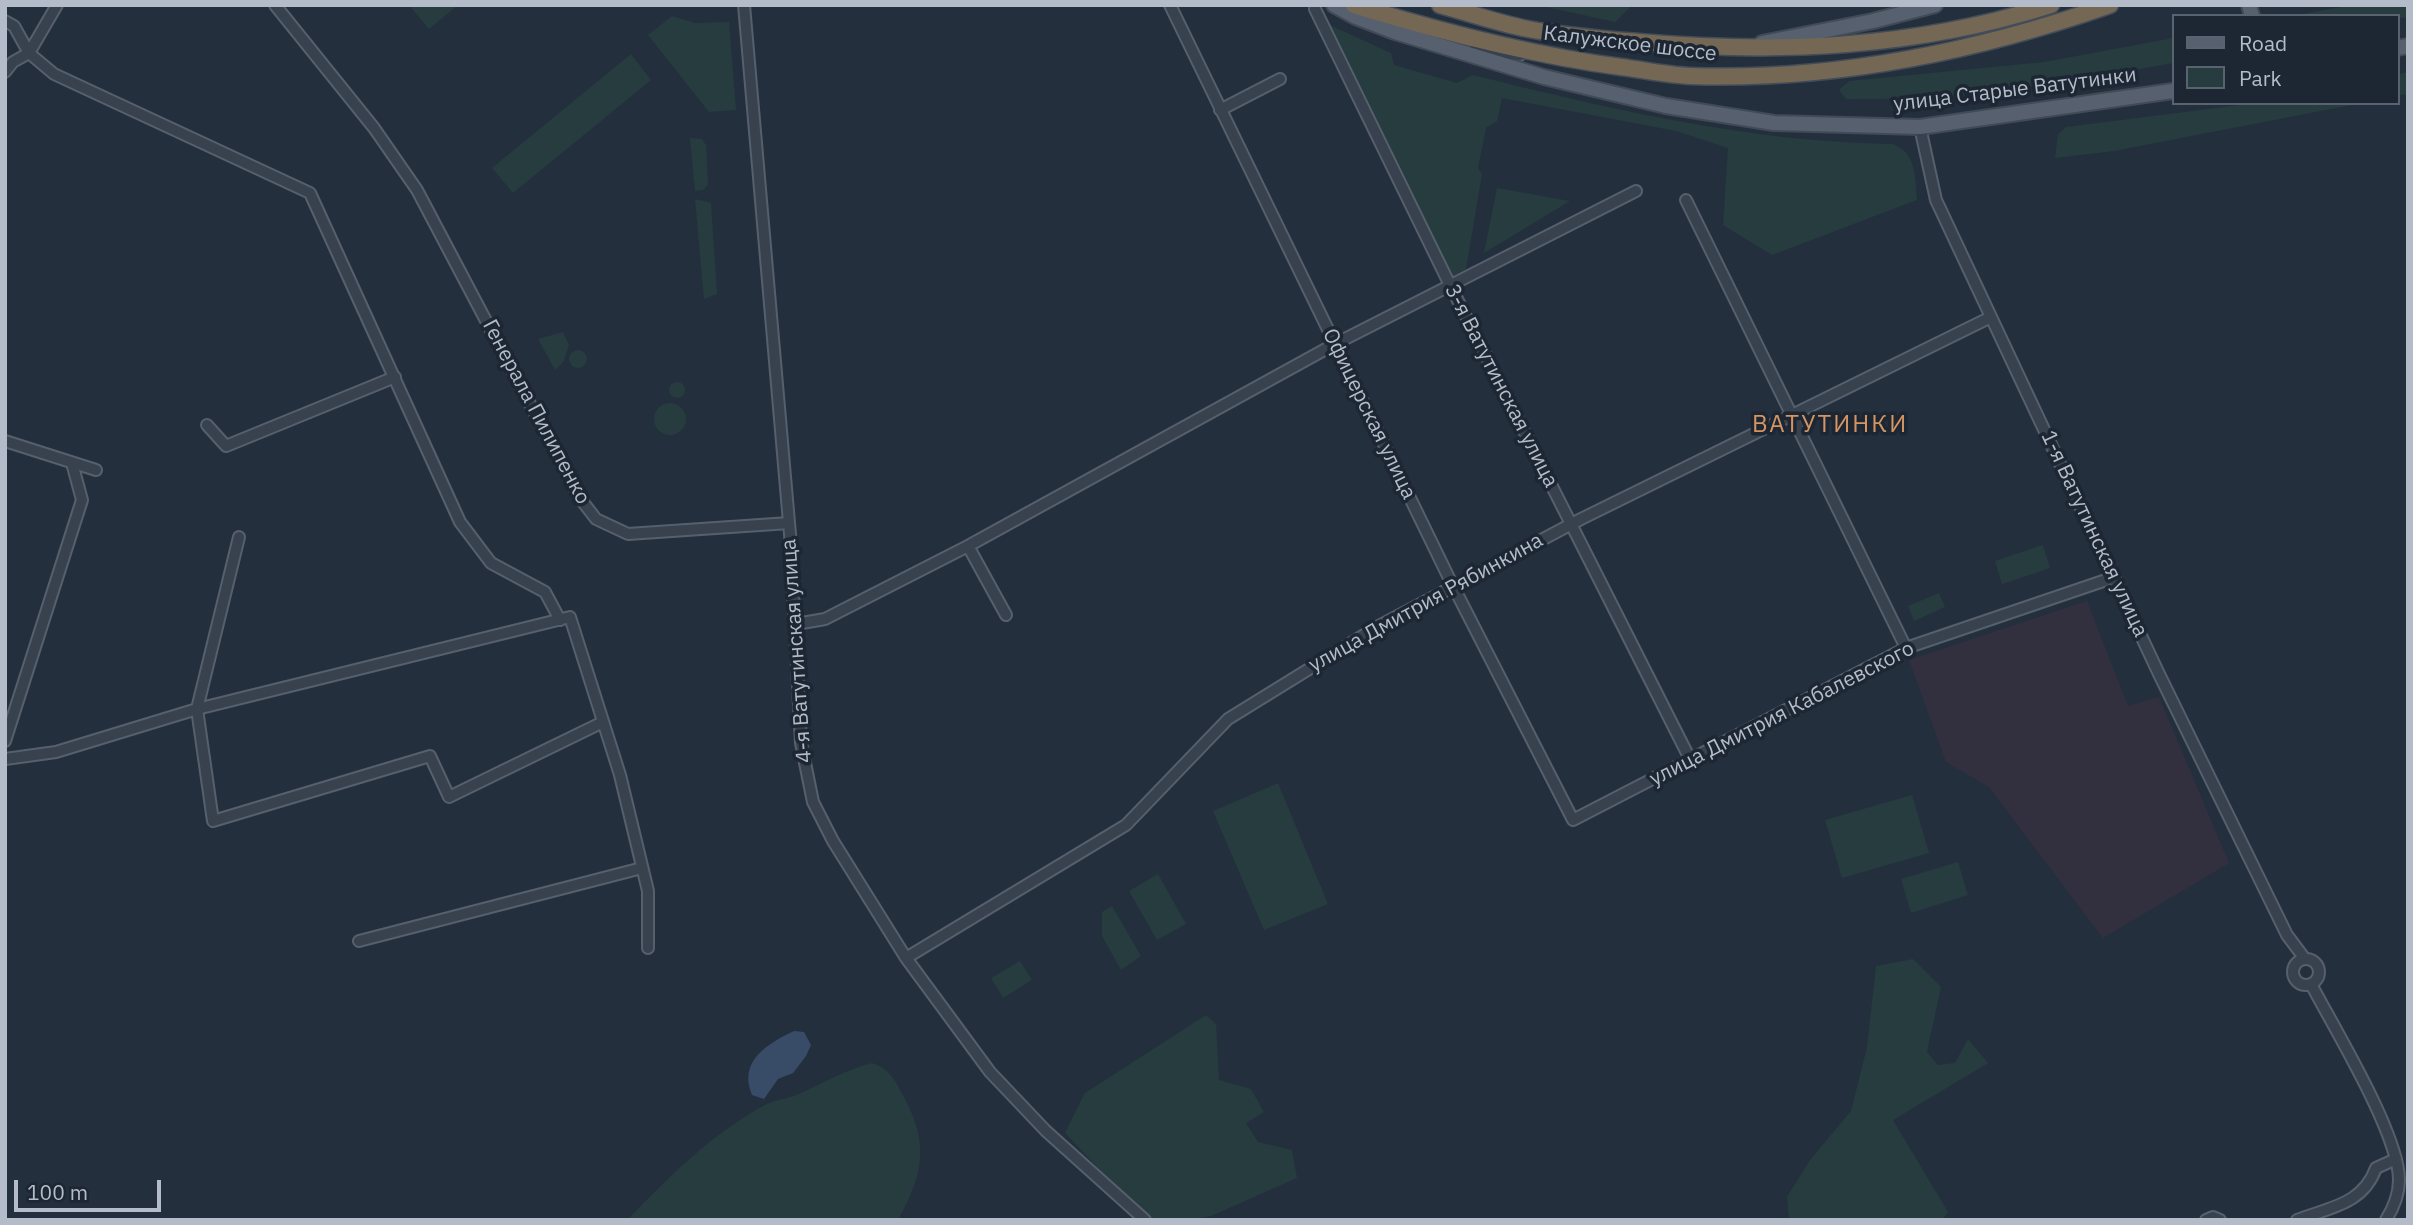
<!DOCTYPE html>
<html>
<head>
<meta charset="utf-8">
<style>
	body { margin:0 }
	#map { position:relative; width:2413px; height:1225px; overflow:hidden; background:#242f3e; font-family:"IBM Plex Sans",sans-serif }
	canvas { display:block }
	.frame { position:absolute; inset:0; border:7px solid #b4bcc9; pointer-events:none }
	.legend { position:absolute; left:2172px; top:14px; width:228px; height:91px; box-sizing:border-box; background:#1d2633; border:2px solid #59626f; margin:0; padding:9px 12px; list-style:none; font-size:21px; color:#b4bcc9 }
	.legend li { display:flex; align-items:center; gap:14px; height:35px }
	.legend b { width:35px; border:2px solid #59626f }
	.scale { position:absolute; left:14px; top:1180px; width:147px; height:32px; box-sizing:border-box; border:4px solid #b4bcc9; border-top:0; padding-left:9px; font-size:21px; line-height:24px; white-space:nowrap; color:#b4bcc9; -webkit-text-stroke:5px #1d2633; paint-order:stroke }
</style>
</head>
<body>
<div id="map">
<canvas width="2413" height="1225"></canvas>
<div class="frame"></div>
<ul class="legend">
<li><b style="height:9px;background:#56606e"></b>Road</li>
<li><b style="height:19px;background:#263c3f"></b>Park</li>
</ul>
<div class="scale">100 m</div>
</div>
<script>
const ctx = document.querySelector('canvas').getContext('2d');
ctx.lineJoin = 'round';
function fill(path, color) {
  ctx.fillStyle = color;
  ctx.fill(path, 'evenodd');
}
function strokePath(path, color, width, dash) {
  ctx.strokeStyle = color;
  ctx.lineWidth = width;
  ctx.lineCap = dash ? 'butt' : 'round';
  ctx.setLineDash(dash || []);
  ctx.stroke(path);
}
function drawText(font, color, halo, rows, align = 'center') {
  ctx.font = font + ' "IBM Plex Sans",sans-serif';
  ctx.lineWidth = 7;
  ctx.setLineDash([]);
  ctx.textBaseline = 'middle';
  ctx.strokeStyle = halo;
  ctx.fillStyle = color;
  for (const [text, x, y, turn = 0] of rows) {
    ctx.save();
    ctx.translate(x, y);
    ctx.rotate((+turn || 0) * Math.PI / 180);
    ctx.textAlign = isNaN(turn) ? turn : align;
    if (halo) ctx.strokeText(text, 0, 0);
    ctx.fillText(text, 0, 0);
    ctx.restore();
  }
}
fill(new Path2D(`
	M2087,601L2128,706L2159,697L2229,863L2103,938L1989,787L1946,762L1909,660Z`), '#32303f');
fill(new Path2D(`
	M409,5H458L429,29Z
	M1537,5H1632L1615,22Z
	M2351,5H2408V18L2293,16Z
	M672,16L695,23L729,22L736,110L709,112L648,35Z
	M1323,22L1391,53L1394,65L1457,83L1473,75C1610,109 1749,142 1892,144C1917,152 1915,178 1917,200L1772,255L1723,225L1728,148L1676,131L1502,98L1497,121L1486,128L1478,168L1482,174L1466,269L1451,277Z
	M2173,38V63C2065,83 1957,101 1846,99L1839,90L1849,81L2044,62Z
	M631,54L651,80L513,193L492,168Z
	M2408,72V94L2397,96V75Z
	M2255,103H2362L2114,151L2055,158L2058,134L2066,127Z
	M690,138L702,139L706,145L708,185L703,190L695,191Z
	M1497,188L1570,201L1484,253Z
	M695,199L711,203L717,294L704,299Z
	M563,332L569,345L564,361L555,370L538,339Z
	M569 359a9 9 0 1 1 18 0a9 9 0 1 1-18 0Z
	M669 390a8 8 0 1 1 16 0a8 8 0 1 1-16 0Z
	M654 419a16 16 0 1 1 32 0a16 16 0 1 1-32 0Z
	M2043,545L2050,568L2002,584L1995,561Z
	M1939,593L1945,607L1914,621L1908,606Z
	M1278,783L1328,904L1264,930L1213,811Z
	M1912,795L1929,853L1842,878L1825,820Z
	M1958,862L1968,895L1911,913L1901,879Z
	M1158,874L1186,924L1157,940L1129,891Z
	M1112,906L1141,956L1121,970L1102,936V912Z
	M1913,959L1941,987L1927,1052L1938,1065L1955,1063L1968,1039L1988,1063L1893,1120L1948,1212L1942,1220H1789L1787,1197L1810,1160L1851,1111L1867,1047L1876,966Z
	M1020,961L1032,980L1003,998L991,978Z
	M1206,1015L1216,1024L1219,1080L1251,1089L1264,1112L1246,1123L1258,1142L1292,1150L1297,1178L1211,1216L1190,1220H1147L1065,1133L1085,1093Z
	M872,1063C890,1069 895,1080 904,1097C929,1145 924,1172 898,1220H627C670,1176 712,1133 767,1104C779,1099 792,1098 803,1092C827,1081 846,1070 872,1063Z`), '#263c3f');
fill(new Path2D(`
	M794,1031L804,1032L811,1045L806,1056L793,1073L778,1079L764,1099L752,1095C738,1061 767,1044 794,1031Z`), '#394c67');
const minor = new Path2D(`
	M275,5L374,128L417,190L579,497L596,519L628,534L789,523
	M744,5L790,534L801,743L813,802L833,841L906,958L990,1072L1046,1131L1145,1220
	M1170,5L1449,578L1573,820L1906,648L2115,577
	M1315,9L1447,279L1691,761
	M5,21L14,26L29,53L54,74L310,193L460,522L491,563L545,592L560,620
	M1473,51L1520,55
	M5,72L13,62L29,53L57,5
	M1220,110L1280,79
	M1920,127L1936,200L2159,674L2287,935L2305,959
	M1686,200L1906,648
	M207,425L226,446L395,377
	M5,441L96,470
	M968,546L1006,615
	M796,624L825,619L968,546L1335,344L1636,191
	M603,722L449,797L430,756L213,821L197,709L570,617L620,775L648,891V948
	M5,741L82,500L72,463
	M5,759L56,752L197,709L239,537
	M359,941L642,868
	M906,958L1126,825L1228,719L1377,627L1581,519L1991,317
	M2293 972a13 13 0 1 1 26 0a13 13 0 1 1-26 0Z
	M2311,984C2334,1028 2399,1134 2399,1180C2399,1195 2394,1207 2386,1220
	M2206,1220L2213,1217L2220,1220
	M2297,1220C2331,1207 2363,1204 2376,1168L2396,1159`);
const major = new Path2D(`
	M1334,5L1356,17L1395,32L1544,77L1666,106L1774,123L1920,127L2173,91
	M2249,5L2252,16
	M1762,43L1873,21L1935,5
	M2397,48L2408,46`);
const highway = new Path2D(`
	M1354,5C1442,32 1530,55 1621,67C1644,70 1667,75 1690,76C1833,81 1975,52 2110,5
	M1440,5C1469,13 1498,23 1528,29C1564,36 1602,39 1639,42C1778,54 1917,48 2051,5`);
strokePath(minor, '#565f6c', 14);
strokePath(major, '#414a57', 18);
strokePath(highway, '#434c59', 19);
strokePath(minor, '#38414e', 10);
strokePath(major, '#56606e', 14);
strokePath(highway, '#746855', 16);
drawText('21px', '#b4bcc9', '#1d2633', [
	["Калужское шоссе",1630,44,7],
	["улица Старые Ватутинки",2015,90,-7],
	["3-я Ватутинская улица",1501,386,63],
	["Генерала Пилипенко",536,412,62],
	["Офицерская улица",1369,414,64],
	["1-я Ватутинская улица",2094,534,65],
	["улица Дмитрия Рябинкина",1426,603,-29],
	["4-я Ватутинская улица",797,651,-94],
	["улица Дмитрия Кабалевского",1782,714,-27]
]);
ctx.letterSpacing = '2px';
drawText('24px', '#d59563', '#1d2633', [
	["ВАТУТИНКИ",1830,425]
]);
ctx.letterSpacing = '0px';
</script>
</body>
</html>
